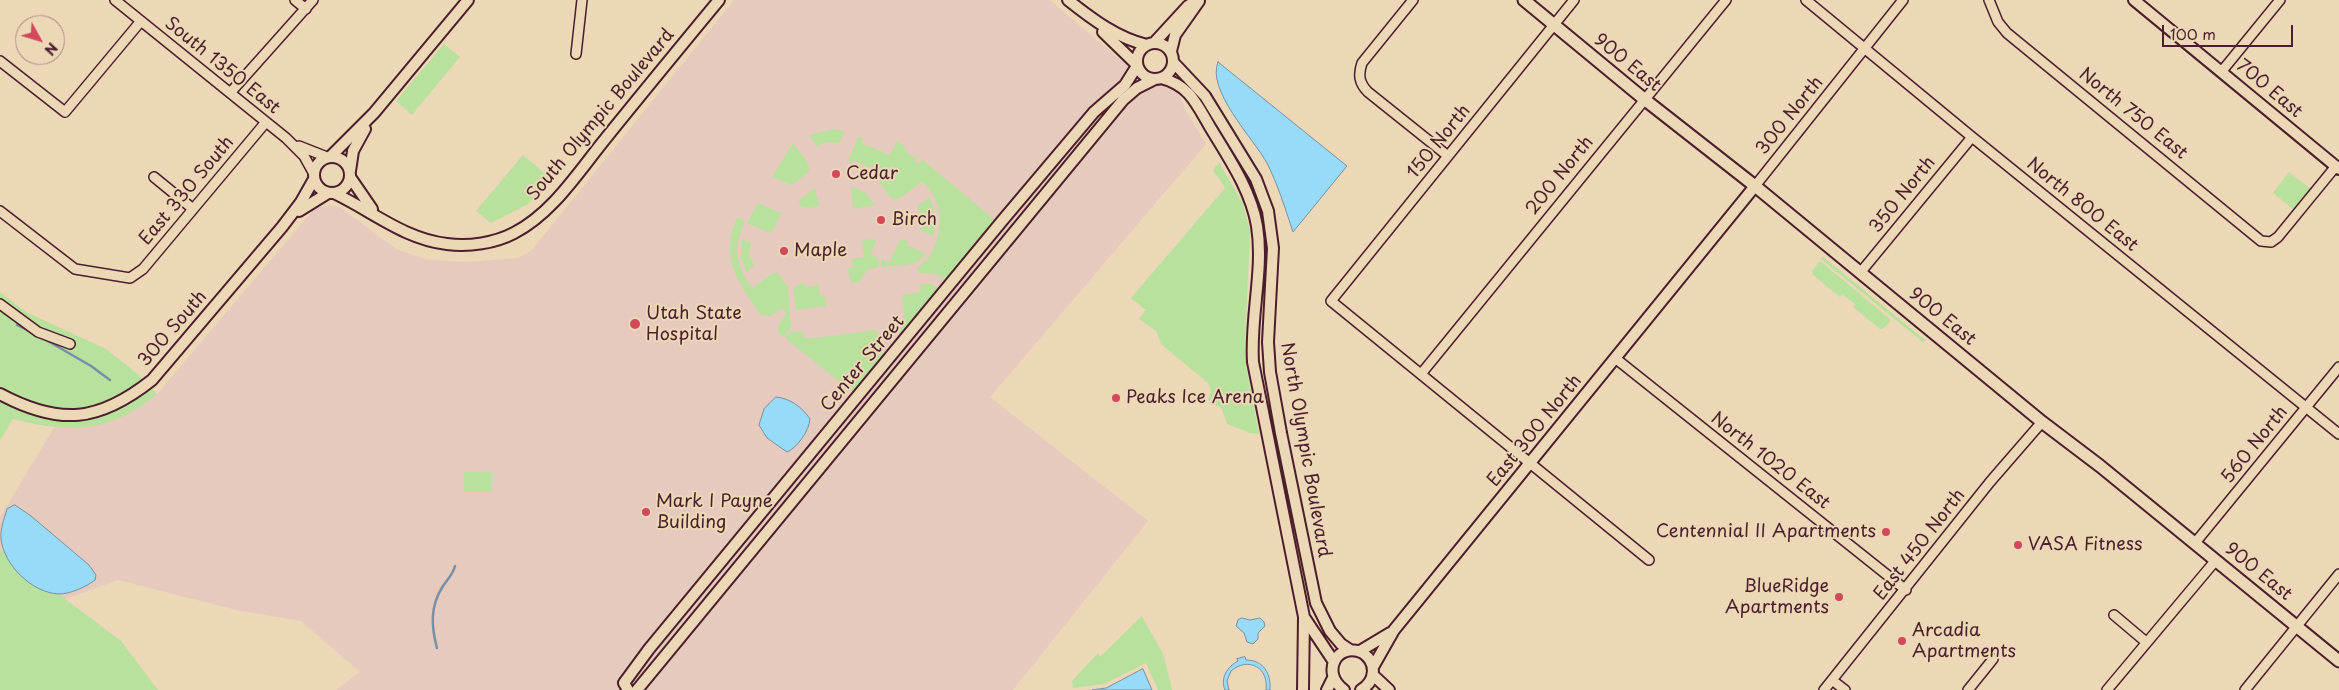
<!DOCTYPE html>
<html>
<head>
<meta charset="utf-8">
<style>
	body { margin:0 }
	#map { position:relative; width:2339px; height:690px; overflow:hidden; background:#ecd7b6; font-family:"Playpen Sans",sans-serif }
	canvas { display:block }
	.north { position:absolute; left:15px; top:15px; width:50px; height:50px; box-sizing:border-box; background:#ecd7b6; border:1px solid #ab8d7e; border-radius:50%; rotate:129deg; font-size:14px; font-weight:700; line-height:20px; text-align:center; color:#4a1f2b }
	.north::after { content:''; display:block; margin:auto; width:18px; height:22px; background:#d1495b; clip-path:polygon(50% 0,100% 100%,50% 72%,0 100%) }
	.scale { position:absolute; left:2162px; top:25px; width:131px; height:22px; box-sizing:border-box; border:2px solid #4a1f2b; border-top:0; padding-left:6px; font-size:15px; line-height:18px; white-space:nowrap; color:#4a1f2b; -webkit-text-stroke:4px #ecd7b6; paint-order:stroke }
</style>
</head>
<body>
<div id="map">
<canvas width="2339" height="690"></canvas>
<div class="north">N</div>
<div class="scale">100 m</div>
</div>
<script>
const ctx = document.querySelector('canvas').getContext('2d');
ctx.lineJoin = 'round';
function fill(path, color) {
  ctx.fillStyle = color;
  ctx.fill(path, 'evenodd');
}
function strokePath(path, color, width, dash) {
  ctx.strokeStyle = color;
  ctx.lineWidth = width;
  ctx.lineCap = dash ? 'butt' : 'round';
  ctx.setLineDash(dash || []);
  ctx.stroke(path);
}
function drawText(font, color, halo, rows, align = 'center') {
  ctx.font = font + ' "Playpen Sans",sans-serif';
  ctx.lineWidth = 4;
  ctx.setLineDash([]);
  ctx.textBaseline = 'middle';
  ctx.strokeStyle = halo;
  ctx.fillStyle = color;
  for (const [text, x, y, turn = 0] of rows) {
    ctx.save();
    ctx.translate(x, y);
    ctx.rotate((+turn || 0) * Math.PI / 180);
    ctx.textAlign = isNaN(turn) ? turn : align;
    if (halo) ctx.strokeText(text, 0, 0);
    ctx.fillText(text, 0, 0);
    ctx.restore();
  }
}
fill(new Path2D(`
	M734,0H1050L1152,87L1164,85L1177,90L1186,111L1206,144L990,397L1148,521L1013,690H336L360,672L301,621L241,611L118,580L60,601L0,559V517L54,428L90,427L157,394L315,208L329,205L341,208L396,249L428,260L468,262L518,258L531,251Z`), '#e7cabe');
fill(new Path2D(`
	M444,44L460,57L412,115L396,101Z
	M833,129L844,131L839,144L827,142L817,146L809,135Z
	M859,136L863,138L861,143L890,155L897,141L906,147L904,150L914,158L917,155L918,157L915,161L919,164L923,160L996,221L947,281L937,274L919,273L917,267C939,257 945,218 935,198C932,192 927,187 923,182L920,183L919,182V184L900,198L892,199L879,182L882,173L853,160L852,163L873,172L870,176L850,167L849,158Z
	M793,143L808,163L809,172L791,185L772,177Z
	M523,155L551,179L528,204L491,223L476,211Z
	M1219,162L1243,204L1250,232L1245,340L1246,365L1259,434L1250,433L1227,424L1222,409L1208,400L1211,390L1208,383L1161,344L1156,331L1139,319L1146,310L1131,298L1225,188L1213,170Z
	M2289,172L2311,189L2294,210L2273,193Z
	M851,186L866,193L875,205L853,209Z
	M815,188L819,206L811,208L800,206L799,200Z
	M930,197L935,215L934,236L920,230L922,218L917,206Z
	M758,203L781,213L773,231L767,232L747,223Z
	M737,218L745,221C734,246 734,266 753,288L772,273H778L788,287L791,328L783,337C774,329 780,321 787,315L783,308L770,316L761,315C738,282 719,258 737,218Z
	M742,239L751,243L749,255L754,266L746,272L741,256Z
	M873,239L876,241L871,254L878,258L879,267L867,270L859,282L851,283L848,268L853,267L852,258L864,257L862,240Z
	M904,239L908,241L907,245L926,254C916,268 897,265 881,267V259L889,263L900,240Z
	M1823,257L1925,340L1924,343L1821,259Z
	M1820,261L1891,320L1884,328L1880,329L1853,307L1855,304L1842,294L1840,297L1813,275L1812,271Z
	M802,282L806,287L819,285L820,296L825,295L826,306L796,310L793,289Z
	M923,284H932L939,289L901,337L898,325L905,322L902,295L920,292V285Z
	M0,292L26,312L106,349L139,375L157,394C109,433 71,434 13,419L0,440Z
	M791,330L792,332L802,331L804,338H813L877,330L879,350L886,355L855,394L785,338Z
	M464,472H491V492H464Z
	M0,550L121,641L158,690H0Z
	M1142,616L1164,656L1172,690H1158L1146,663L1104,684L1073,688L1072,681L1098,653L1100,657Z`), '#b7e19d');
const water = new Path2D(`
	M1218,62L1347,166L1293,232C1285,208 1278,185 1267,163C1253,138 1206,90 1218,62Z
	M776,397C790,398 803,408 810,419C809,431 797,448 787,452L767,438L759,425L764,409Z
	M15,505L31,516L89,565L96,575L95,580C86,587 70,594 59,594C32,593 4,565 1,539C0,529 4,519 7,509Z
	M1242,618L1250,620L1260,618L1264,622L1265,626L1258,633V639L1253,644L1247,642L1244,633L1236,626L1238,620Z
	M1245,657L1246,660C1264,660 1271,674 1270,690H1266C1269,668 1249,656 1231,671L1227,681L1229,690H1225C1220,678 1227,667 1238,661L1237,659Z
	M1143,669L1152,690H1092L1106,688Z`);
fill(water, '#97dbf9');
strokePath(water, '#7890a7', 1);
strokePath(new Path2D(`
	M17,325L31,332
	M41,337L91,366L110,380
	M437,648C431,626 430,606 443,586C448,579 453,574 455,566`), '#7890a7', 2.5);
const minor = new Path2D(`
	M115,0L286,138L304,156L314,174
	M295,0L306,9
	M1413,0L1362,63C1358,75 1359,83 1368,92L1448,156
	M1574,0L1331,301L1649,560
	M1806,0L1972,137L2339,434
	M1989,0L1998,22L2007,33L2261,241L2271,242L2278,237L2336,166
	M576,54L582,0
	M0,61L65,112L141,21
	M2222,71L2280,0
	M230,93L313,0
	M299,146L327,157
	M154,177L193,209
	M1755,186L1903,0
	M0,211L75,269L130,278L143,269L266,122
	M1860,273L1972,137
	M0,304L38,332L70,344
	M1615,358L1906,590
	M1421,374L1726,0
	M2195,543L2339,367
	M2114,615L2146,642
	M1832,680L1845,690
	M1824,690L1990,482L2042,422
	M1968,690L1993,659
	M2107,690L2216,560
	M2245,690L2339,574`);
const tertiary = new Path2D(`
	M1068,0C1092,19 1117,38 1147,45
	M2134,0L2339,169
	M1103,32L1137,65
	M1137 61a18 18 0 1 1 36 0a18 18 0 1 1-36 0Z
	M1154,43L1188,6L1197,0
	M1171,51L1175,35L1199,1
	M1173,62L1205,96L1256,179L1268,211L1273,248L1268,342L1270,372L1281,433L1316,603L1330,631L1341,644L1350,650
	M1161,78C1189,85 1196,103 1210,127C1228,157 1251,190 1257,226C1264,270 1250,317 1253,362L1304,617L1334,662
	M314 175a18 18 0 1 1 36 0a18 18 0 1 1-36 0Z
	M330,157L374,113L468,0
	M350,171L353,151L365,129
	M350,177L372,209
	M334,193C372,211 404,239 447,244C469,247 495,243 514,233C553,213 579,171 606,138C643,92 681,46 719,0
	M299,211L328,193
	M0,394C60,426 99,422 152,380L282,227L301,202L314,179
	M1360,651L1390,633
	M1373,667L1394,630L1755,186
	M1373,675L1389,690
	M628,690L624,683L649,649L1002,221L1094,112L1125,85L1137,66
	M637,690L1123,100L1137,88L1155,79
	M1303,690L1304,617
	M1327,690L1333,678
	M1344,690C1320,673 1337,641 1363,653C1377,663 1376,681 1361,690`);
const secondary = new Path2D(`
	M1524,0L1644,99L1755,186L2042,422L2100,466L2339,661`);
strokePath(minor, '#4a1f2b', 12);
strokePath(tertiary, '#4a1f2b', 14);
strokePath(secondary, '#4a1f2b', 15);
strokePath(minor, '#ecd7b6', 9);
strokePath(tertiary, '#ecd7b6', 10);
strokePath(secondary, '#ecd7b6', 11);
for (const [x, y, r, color] of [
	[836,174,5,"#d1495b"],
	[881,220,5,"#d1495b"],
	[784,251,5,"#d1495b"],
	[635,324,6,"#d1495b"],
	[1116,398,5,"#d1495b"],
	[646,512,5,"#d1495b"],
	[1886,532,5,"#d1495b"],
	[2018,545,5,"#d1495b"],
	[1839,597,5,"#d1495b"],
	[1902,641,5,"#d1495b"]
]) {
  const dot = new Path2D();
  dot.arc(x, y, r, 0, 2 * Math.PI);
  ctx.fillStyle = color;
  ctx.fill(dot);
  strokePath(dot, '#ecd7b6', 2);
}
drawText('18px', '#4a1f2b', '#ecd7b6', [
	["900 East",1627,63,39],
	["South 1350 East",222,66,39],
	["700 East",2269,89,40],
	["North 750 East",2133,114,39],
	["South Olympic Boulevard",601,115,-50],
	["300 North",1790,116,-51],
	["150 North",1439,142,-51],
	["200 North",1560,176,-51],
	["East 330 South",187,191,-50],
	["350 North",1903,195,-51],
	["North 800 East",2082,205,39],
	["900 East",1942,317,39],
	["300 South",173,329,-49],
	["Center Street",863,364,-50],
	["East 300 North",1535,431,-51],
	["560 North",2255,445,-51],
	["North Olympic Boulevard",1305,450,80],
	["North 1020 East",1770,461,38],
	["East 450 North",1920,545,-52],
	["900 East",2258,572,39]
]);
drawText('18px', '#4a1f2b', '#ecd7b6', [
	["Cedar",846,174],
	["Birch",891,220],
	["Maple",794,251],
	["Utah State",646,314],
	["Hospital",646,335],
	["Peaks Ice Arena",1126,398],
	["Mark I Payne",656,502],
	["Building",656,523],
	["Centennial II Apartments",1876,532,"right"],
	["VASA Fitness",2028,545],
	["BlueRidge",1829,587,"right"],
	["Apartments",1829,608,"right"],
	["Arcadia",1912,631],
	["Apartments",1912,652]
], 'left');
</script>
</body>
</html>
